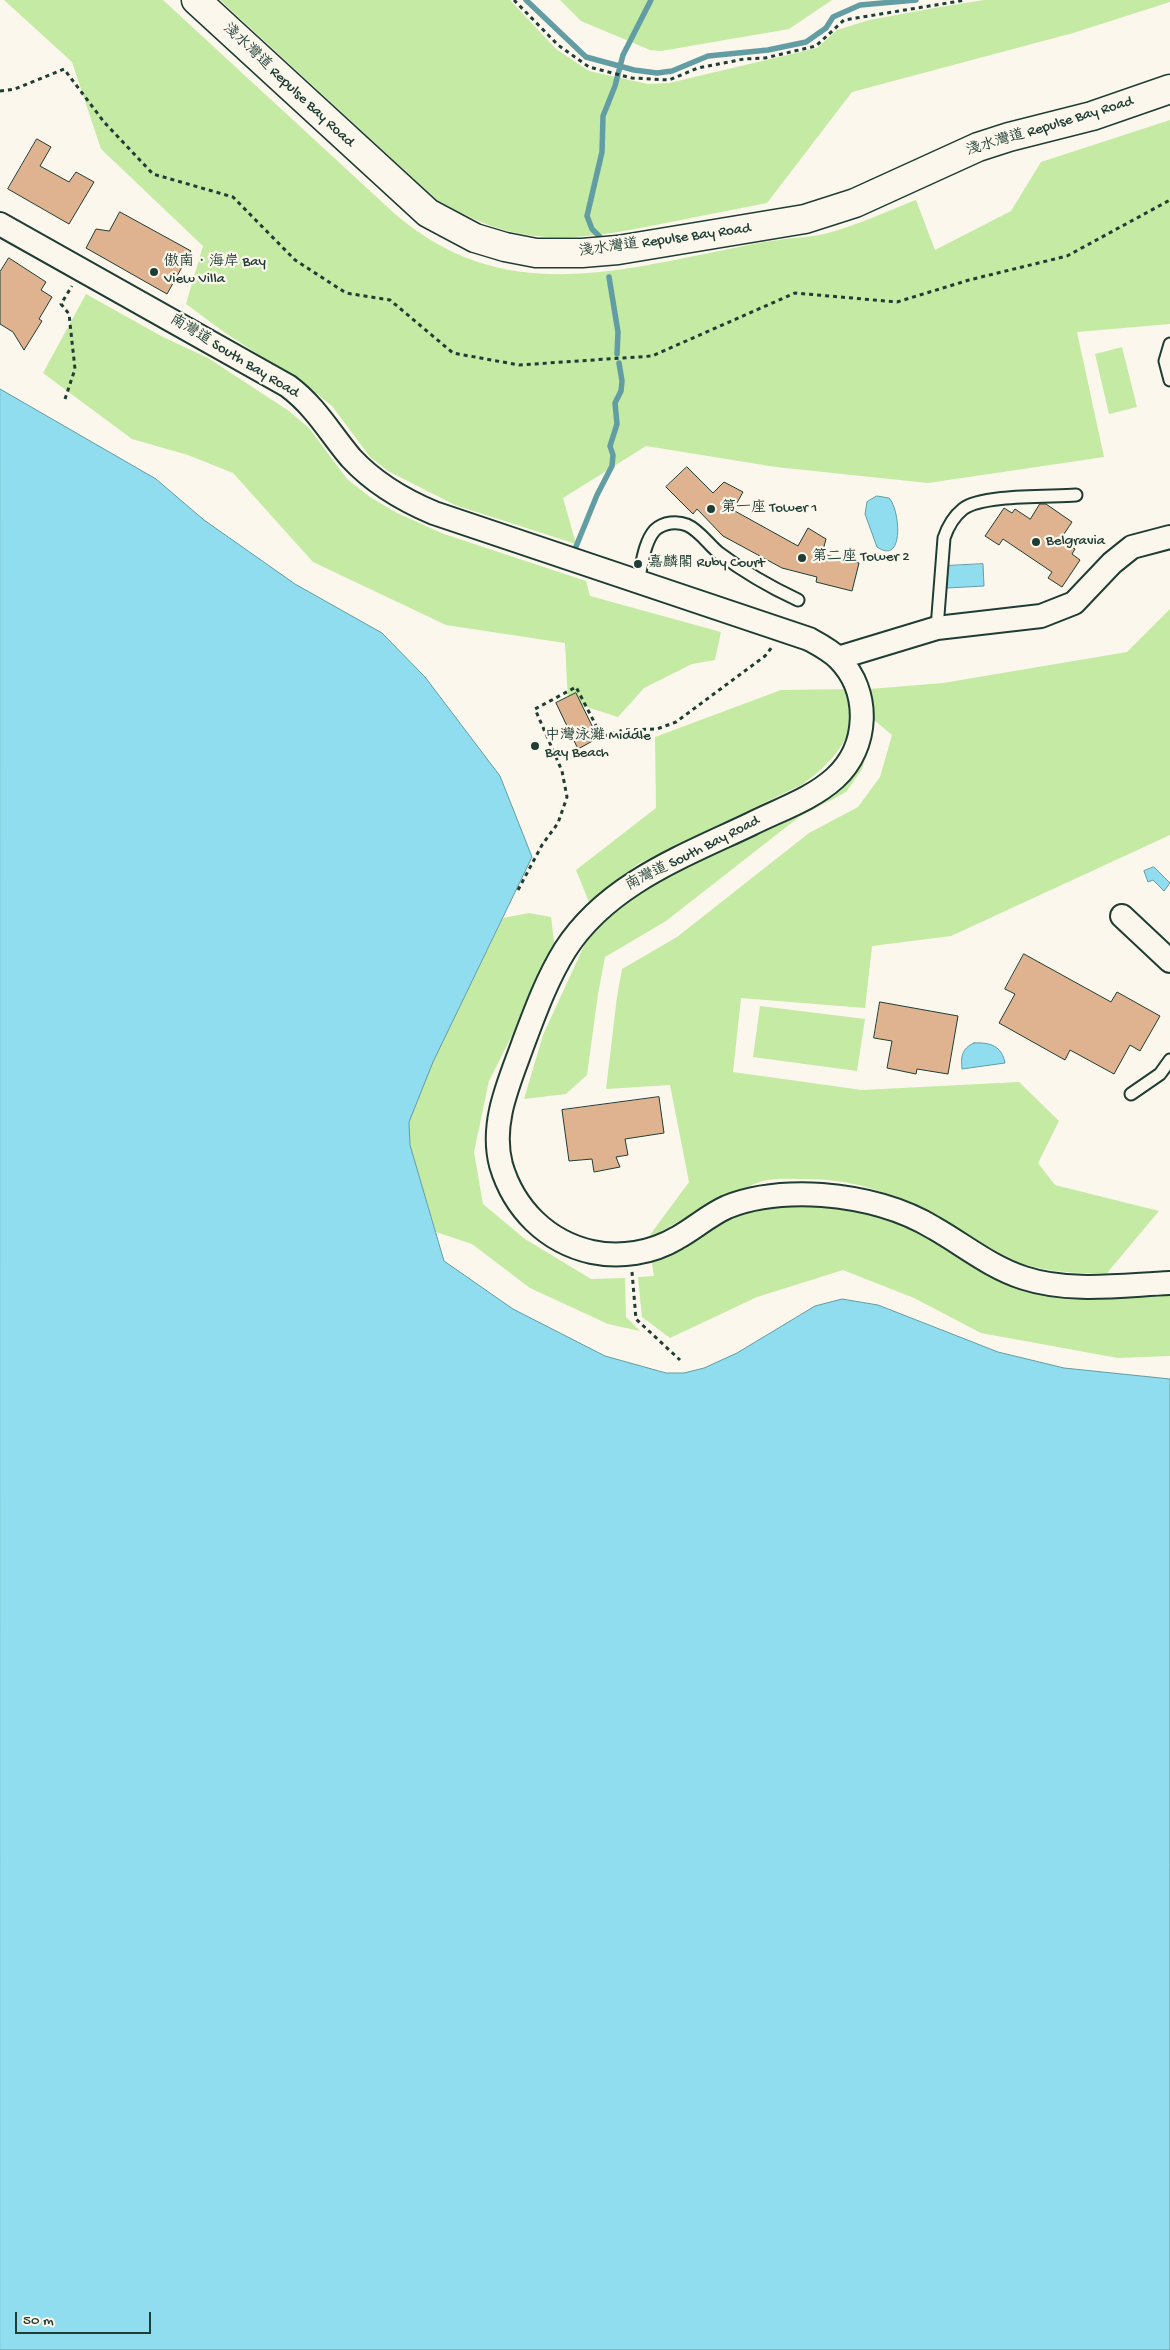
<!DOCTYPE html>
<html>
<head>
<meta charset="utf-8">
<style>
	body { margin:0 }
	#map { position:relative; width:1170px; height:2350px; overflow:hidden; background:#fbf7ec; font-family:"Gochi Hand",sans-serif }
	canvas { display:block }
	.scale { position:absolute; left:15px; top:2312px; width:136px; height:22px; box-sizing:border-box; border:2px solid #1f3d34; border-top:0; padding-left:6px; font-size:15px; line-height:18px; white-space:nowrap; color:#1f3d34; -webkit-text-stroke:4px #fbf7ec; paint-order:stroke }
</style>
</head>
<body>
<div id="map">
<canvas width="1170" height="2350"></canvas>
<div class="scale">50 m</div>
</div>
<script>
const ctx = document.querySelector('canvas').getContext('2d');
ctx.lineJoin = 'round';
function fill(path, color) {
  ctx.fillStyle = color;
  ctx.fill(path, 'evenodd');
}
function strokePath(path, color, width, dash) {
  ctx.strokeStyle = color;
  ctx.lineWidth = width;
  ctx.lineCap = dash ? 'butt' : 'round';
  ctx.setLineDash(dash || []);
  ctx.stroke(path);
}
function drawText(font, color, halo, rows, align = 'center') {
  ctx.font = font + ' "Gochi Hand","LXGW WenKai TC",sans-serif';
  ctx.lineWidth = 4.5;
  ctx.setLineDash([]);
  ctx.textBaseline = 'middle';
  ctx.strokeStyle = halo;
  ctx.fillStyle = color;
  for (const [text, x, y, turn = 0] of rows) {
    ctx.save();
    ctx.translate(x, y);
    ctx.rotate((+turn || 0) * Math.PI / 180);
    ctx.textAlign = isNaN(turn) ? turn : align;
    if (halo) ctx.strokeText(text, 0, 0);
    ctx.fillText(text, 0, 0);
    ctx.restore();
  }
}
fill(new Path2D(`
	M4,0H163L395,214C497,301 600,275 719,251C739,247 759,242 779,240C795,237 812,238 828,233C858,225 887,211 916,200L935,250L1011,211L1041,162L1170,120V324L1077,332L1104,457L928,483L776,467L646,446L563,498L576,544L455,505L388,471L370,457L332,406L307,386L224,332L186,304L203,246L101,149L72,62Z
	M220,0H510L556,49L589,71L648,84L669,83L817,48L837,30L869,20L940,7L984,0H1170V2L1073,33L852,92L767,203C733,210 699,216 666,223C619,232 570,243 522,234C492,229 463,215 437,200Z
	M560,0H832L789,29L661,51L650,50L581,21Z
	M86,294L163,337L208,358L289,411L309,428L347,479L370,497L397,513L444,534L586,581L590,596L721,632L715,660L692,664L644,688L618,717L568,701L565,643L446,625L313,562L233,473L188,455L132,439L43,373Z
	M1122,347L1137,407L1109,414L1095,354Z
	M1170,609V835L951,936L872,946L865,1008L741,998L733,1072L862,1090L1019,1082L1059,1121L1038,1163L1055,1185L1159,1211L1107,1273C1078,1274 1051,1272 1022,1264C944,1227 893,1177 801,1179C790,1179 775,1178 763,1181C722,1194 685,1219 647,1239L689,1182L670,1085L606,1089L617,997L622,969L677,937L809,833L858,807L880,777L892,735L867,714L870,689L943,683L1127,652Z
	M850,689C851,699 853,711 851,721C847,748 823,769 803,784L638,864L589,902L576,870L656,808L655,737L781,690Z
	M869,747L862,769L846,792L799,817L666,921L605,957L598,994L587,1075L566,1094L524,1099L543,1035L596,920L649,882L856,760Z
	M529,913L551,917L555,950L489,1081L474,1152L483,1204L525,1239L591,1279L625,1278L626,1317L640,1331L608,1324L530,1288L472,1244L436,1232L410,1145L409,1122L433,1062L503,918Z
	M760,1006L865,1019L857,1071L753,1057Z
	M828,1190L1018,1275L1170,1285V1356L1118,1358L981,1333L914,1298L843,1270L757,1297L670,1338L642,1317L638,1277L654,1276L650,1252L728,1209Z`), '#c4eaa4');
const water = new Path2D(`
	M0,389L156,479L204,520L295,584L382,633L425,677L500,776L532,857L433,1062L409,1122L410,1145L444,1261L513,1309L605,1356L666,1373H684L704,1368L737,1353L815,1306L842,1299L878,1305L998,1352L1064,1368L1170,1379V2350H0Z
	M877,496L889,498C900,509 905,566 877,547L865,514L867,502Z
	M983,564L984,586L947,588L946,566Z
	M1154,867L1170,883L1164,891L1153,880L1148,882L1144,871Z
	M974,1043C990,1042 1002,1046 1005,1063L962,1069C961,1057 961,1049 974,1043Z`);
fill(water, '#8fddee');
strokePath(water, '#629da4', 1);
strokePath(new Path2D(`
	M526,0L586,57L634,70L657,73L672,71L708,56L768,50L806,42L826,28L833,17L860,5L916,0
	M602,239L592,229L587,216L602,152L603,116L615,86L623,55L651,0
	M609,277L618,332L617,354
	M575,549L597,495L612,466L613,455L610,446L617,424L615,403L621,391L622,381L619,363`), '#629da4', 5.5);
const building = new Path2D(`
	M37,139L51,147L40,166L69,182L76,172L94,182L69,224L8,189Z
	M120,212L191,251L167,294L86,248L96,229L109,231Z
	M9,258L46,282L41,290L52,297L39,319L42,321L24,350L13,332L0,324V272Z
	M687,467L713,493L724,482L743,492L733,510L798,546L808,528L826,539L822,554L859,563L852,591L816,582L817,577L782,568L723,536L697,509L693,514L666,487Z
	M1040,504H1046L1072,522L1060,540L1075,549L1072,554L1080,560L1062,587L1048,578L1052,572L1003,539L999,545L985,536L1004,508L1012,513L1015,509L1030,519Z
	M576,693L598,738L578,749L556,703Z
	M1024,954L1111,1002L1117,992L1160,1016L1140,1051L1130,1045L1114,1074L1070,1050L1065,1060L999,1023L1015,994L1005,989Z
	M880,1002L958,1016L948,1074L917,1069L916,1074L887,1068L892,1041L874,1038Z
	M659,1097L664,1133L625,1139L628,1155L616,1157L620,1167L594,1172L592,1159L569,1161L562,1110Z`);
fill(building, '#dfb390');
strokePath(building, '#1f3d34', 1);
const service = new Path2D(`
	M1170,344L1165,361L1170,380
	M638,581C642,565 644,542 655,530C664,522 677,521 687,525C699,530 709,545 719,553C744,572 770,587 798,600
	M937,628L944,538C948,526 953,517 963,509C982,494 1050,497 1076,495
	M1131,1094L1160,1074L1170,1060`);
const minor = new Path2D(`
	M0,224L288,386C316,407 329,432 351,458C375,484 403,500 434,513L809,639C820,645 830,650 839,659C871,692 869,747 835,778C812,799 779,810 751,824C684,856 607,884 565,950C547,979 535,1012 523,1044C509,1083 490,1123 501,1165C514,1209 547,1242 592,1252C620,1258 652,1253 677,1238C695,1228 709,1215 727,1207C757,1195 791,1193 822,1195C860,1198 901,1208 934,1228C964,1245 990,1267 1024,1278C1070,1293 1122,1285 1170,1283
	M838,658L937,628L1041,616L1074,603L1112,563L1132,547L1170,537
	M1122,916L1170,961`);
const secondary = new Path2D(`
	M196,0L428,213L475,238L505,247L536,253H582L618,250L805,219L855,203L978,147L1009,137L1092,116L1170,89`);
strokePath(service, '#1f3d34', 15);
strokePath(minor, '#1f3d34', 26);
strokePath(secondary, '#1f3d34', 31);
strokePath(new Path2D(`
	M514,0L558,45L589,67L632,78L669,80L698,68L744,59L765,58L816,46L844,20L966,0
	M0,91L15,89L64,69L104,122L153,174L233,197L295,260L346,293L390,300L453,353L519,365L652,356L795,293L897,302L969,280L1067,256L1170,200
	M65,399L75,369L69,314L61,304L72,286
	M518,890L542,845L558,823L567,797L562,771L535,709L576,687L602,737L621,730L657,729L676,722L765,656L772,647
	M632,1272L636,1319L680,1360`), '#1f3d34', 3, [4, 4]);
strokePath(service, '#fbf7ec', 11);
strokePath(minor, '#fbf7ec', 22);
strokePath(secondary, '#fbf7ec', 28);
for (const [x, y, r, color] of [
	[154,272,5,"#1f3d34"],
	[711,509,5,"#1f3d34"],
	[1036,542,5,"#1f3d34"],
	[802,558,5,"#1f3d34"],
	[638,564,5,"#1f3d34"],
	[535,746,5,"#1f3d34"]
]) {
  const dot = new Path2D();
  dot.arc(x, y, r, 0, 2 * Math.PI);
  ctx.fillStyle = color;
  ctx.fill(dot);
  strokePath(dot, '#fbf7ec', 2);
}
drawText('15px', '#1f3d34', '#fbf7ec', [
	["淺水灣道 Repulse Bay Road",288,86,43],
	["淺水灣道 Repulse Bay Road",1050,127,-17],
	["淺水灣道 Repulse Bay Road",665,241,-8],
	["南灣道 South Bay Road",234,357,31],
	["南灣道 South Bay Road",693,854,-27]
]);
drawText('15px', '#1f3d34', '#fbf7ec', [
	["傲南．海岸 Bay",164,263],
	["View Villa",164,280],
	["第一座 Tower 1",721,509],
	["Belgravia",1046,542],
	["第二座 Tower 2",812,558],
	["嘉麟閣 Ruby Court",648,564],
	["中灣泳灘 Middle",545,737],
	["Bay Beach",545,754]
], 'left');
</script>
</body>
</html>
